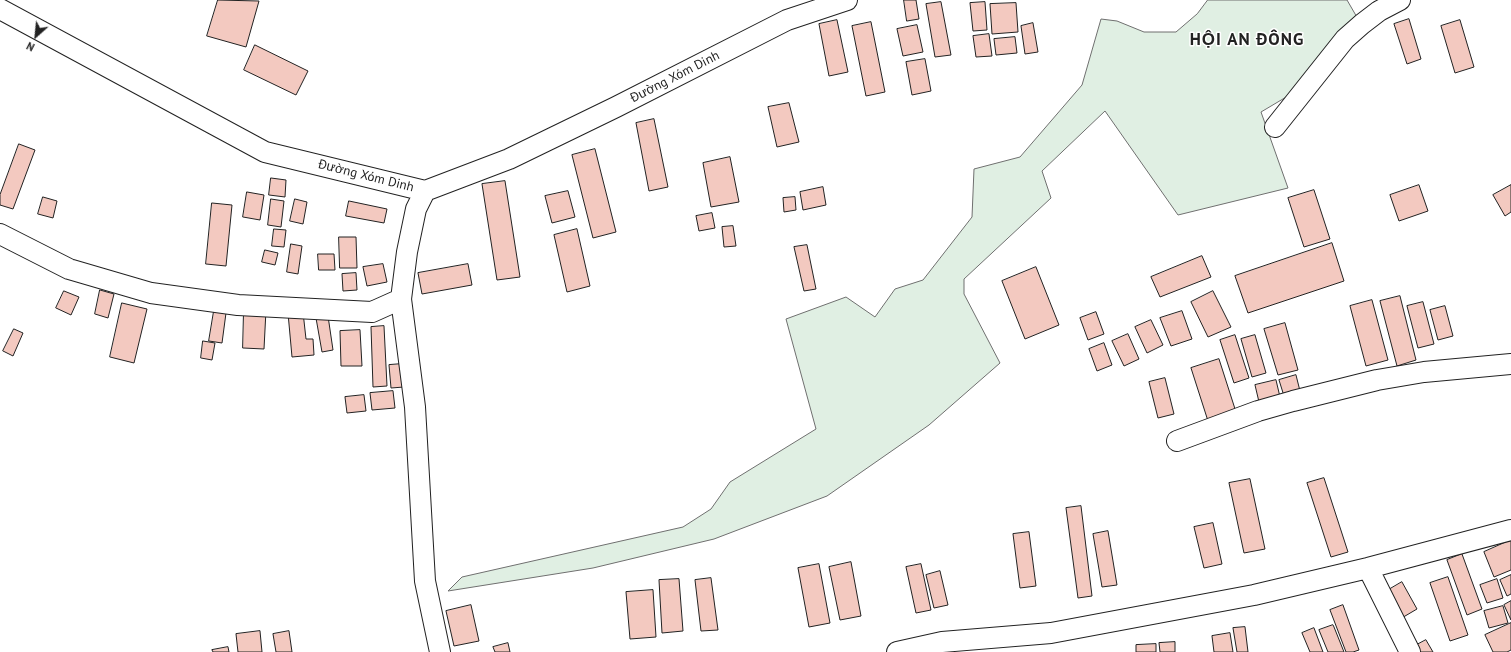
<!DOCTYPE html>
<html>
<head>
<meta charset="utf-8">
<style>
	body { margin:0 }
	#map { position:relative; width:1511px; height:652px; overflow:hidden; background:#fff; font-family:"PT Sans",sans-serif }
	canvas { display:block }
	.north { position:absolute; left:16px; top:16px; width:40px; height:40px; -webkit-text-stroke:3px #fff; paint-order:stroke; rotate:207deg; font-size:11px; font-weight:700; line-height:16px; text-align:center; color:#222 }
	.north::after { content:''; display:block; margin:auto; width:14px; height:18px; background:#222; clip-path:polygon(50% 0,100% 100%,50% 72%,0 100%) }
</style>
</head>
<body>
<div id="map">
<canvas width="1511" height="652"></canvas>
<div class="north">N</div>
</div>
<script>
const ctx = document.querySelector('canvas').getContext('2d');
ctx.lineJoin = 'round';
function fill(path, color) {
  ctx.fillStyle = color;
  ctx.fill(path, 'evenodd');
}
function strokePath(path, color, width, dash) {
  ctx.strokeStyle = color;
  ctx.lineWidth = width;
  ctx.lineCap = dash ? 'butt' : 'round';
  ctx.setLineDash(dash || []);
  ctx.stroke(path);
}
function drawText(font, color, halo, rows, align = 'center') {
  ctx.font = font + ' "PT Sans",sans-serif';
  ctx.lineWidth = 3;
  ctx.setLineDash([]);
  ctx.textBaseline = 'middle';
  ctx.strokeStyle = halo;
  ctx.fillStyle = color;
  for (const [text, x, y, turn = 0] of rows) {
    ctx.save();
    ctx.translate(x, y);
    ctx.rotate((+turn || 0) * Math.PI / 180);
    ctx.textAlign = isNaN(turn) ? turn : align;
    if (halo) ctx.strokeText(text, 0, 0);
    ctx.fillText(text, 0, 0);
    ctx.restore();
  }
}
const green = new Path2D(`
	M1208,0H1347L1358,19L1330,71L1261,112L1288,188L1178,215L1105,111L1042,171L1051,198L964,279V294L1000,363L929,425L827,496L714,539L593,568L448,591L462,577L683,527L711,509L730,482L816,429L786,319L846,297L875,317L895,289L923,280L972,217L974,169L1020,157L1082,85L1101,19L1117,21L1144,32H1176L1197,14Z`);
fill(green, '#e0efe3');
strokePath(green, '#6f6f6f', 1);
const building = new Path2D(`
	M218,0L259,1L246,47L207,36Z
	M904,0H916L919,19L907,21Z
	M941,2L951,55L935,57L926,4Z
	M985,2L987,30L973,31L970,3Z
	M1016,3L1018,32L992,34L990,4Z
	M1409,19L1421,59L1407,64L1394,24Z
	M837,20L848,72L829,76L819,24Z
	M1460,20L1474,67L1455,73L1441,26Z
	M871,22L885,92L866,96L852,26Z
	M1033,23L1038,52L1025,54L1021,26Z
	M917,25L923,52L903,56L897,29Z
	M989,34L992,56L976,57L973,36Z
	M1015,37L1017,53L996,55L994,39Z
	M255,45L308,71L296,95L244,70Z
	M925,59L931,91L912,95L906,62Z
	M789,103L799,142L777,147L768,107Z
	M654,119L668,187L649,191L636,123Z
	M19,144L35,150L13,209L0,205V195Z
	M595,149L616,232L593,238L572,155Z
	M730,157L739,202L711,207L703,163Z
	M271,178L286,180L285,197L269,195Z
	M505,181L520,277L497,280L482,184Z
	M1419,185L1428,211L1399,221L1390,195Z
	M1511,185V212L1505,216L1493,195Z
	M823,187L826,205L803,210L800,192Z
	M1314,190L1330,239L1304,247L1288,198Z
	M568,191L575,217L552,223L545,196Z
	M247,192L264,195L260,220L243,217Z
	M43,197L57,201L53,218L38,214Z
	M795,197L796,210L784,212L783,198Z
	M271,199L284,201L281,227L268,225Z
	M295,199L307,202L303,224L290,221Z
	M349,201L387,209L384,223L346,216Z
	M212,203L232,205L226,266L206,264Z
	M712,213L715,228L699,231L696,216Z
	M733,226L736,246L724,247L722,227Z
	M274,229L286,230L284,247L272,246Z
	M577,229L590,286L567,292L554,235Z
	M339,237H356L357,268H340Z
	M1332,243L1344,281L1248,313L1235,276Z
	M291,244L302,246L298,274L287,272Z
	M807,245L816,289L804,291L794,247Z
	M265,250L278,253L275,265L262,262Z
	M318,254H334L335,270H319Z
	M1202,256L1211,277L1160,297L1151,277Z
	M383,264L387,282L367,286L363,267Z
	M468,264L472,285L422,294L418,273Z
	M1036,267L1059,325L1025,339L1002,281Z
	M356,273L357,290L343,291L342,274Z
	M100,290L114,294L108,318L95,314Z
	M64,291L79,297L71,315L56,308Z
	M1213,291L1231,327L1208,337L1191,302Z
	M1400,296L1416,360L1397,366L1380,301Z
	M1372,300L1388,360L1366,366L1350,306Z
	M1423,302L1434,344L1418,348L1407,306Z
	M122,303L147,309L134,363L110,357Z
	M1445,306L1453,336L1438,340L1430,310Z
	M244,309L266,310L264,349L243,348Z
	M214,311L226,313L222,343L209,341Z
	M1182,311L1192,339L1171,346L1160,318Z
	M303,312L306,339H313L314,355L292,357L288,313Z
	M1096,312L1104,334L1088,340L1080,318Z
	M328,316L333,350L322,352L316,318Z
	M1151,320L1163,345L1147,353L1135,327Z
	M1285,323L1298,370L1278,375L1264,329Z
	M384,326L387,386L373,387L371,327Z
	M14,329L23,333L13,356L3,351Z
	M360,330L362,366H341L340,331Z
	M1128,334L1139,359L1124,366L1112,341Z
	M1235,335L1249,378L1234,383L1220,340Z
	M1255,335L1266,373L1252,377L1241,339Z
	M203,341L215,343L212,360L201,358Z
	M1104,343L1112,365L1097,371L1089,349Z
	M1219,359L1236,412L1208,421L1191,368Z
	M402,364L404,387L391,388L389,365Z
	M1296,375L1300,391L1284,396L1279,380Z
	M1165,378L1174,414L1158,418L1149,382Z
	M1276,380L1280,397L1259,402L1255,385Z
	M393,391L395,408L372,410L370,393Z
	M364,395L366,411L347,413L345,397Z
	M1324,478L1348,552L1331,557L1307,483Z
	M1250,479L1265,549L1244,553L1229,483Z
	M1081,506L1092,596L1078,598L1066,508Z
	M1213,523L1222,564L1204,568L1194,527Z
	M1108,531L1117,585L1102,587L1093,534Z
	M1029,532L1036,586L1020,588L1013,534Z
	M1511,540V570L1494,577L1484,552Z
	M1462,554L1482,609L1467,615L1447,560Z
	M851,562L861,616L840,620L829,567Z
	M819,564L830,623L809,627L798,568Z
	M921,564L931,610L916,613L906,567Z
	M940,571L948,605L934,608L926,575Z
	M1511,575V594L1507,596L1500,580Z
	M1448,577L1468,635L1450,641L1430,583Z
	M711,578L718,630L701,631L695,580Z
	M679,579L683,631L662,633L659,580Z
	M1497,579L1503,598L1487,603L1480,585Z
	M1402,582L1417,609L1400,619L1385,592Z
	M653,590L656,637L630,639L626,592Z
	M1511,601V620L1504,605Z
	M471,605L479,641L454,646L446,611Z
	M1343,605L1359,650L1353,652H1346L1330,610Z
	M1503,606L1508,623L1489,628L1484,611Z
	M1511,623V650L1507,652H1493L1485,635Z
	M1333,625L1334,627L1344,652H1328L1319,630Z
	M1245,627L1248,652H1237L1233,628Z
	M1314,628L1323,652H1310L1302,633Z
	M260,631L262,652H238L236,634Z
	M289,631L292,652H276L273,634Z
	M1230,633L1233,652H1214L1212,636Z
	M1426,640L1433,652H1413L1411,648Z
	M1175,642V652H1160L1159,643Z
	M508,643L510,652H495L493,647Z
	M1156,644V652H1136V645Z
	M228,647L229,652H213L212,650Z`);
fill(building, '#f3c9c0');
strokePath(building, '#222', 1);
const minor = new Path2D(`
	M0,9L265,152L425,191L509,159L616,107L787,20L847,0
	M1275,127L1345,39L1362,24L1379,11L1400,0
	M425,191L416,209L407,252L401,299L415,407L425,581L440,652
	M0,234L69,269L151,293L238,305L372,312L401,299
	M1177,441L1258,411L1293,401L1377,380L1424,372L1511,364
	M1368,568L1410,652
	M897,652L942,642L1051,633L1254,595L1368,568L1511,530`);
strokePath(minor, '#222', 22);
strokePath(minor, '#fff', 20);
drawText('13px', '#222', '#fff', [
	["Đường Xóm Dinh",675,77,-27],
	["Đường Xóm Dinh",366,176,14]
]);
ctx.letterSpacing = '1px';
drawText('bold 17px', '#222', '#fff', [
	["HỘI AN ĐÔNG",1247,40]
]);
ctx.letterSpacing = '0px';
</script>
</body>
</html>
